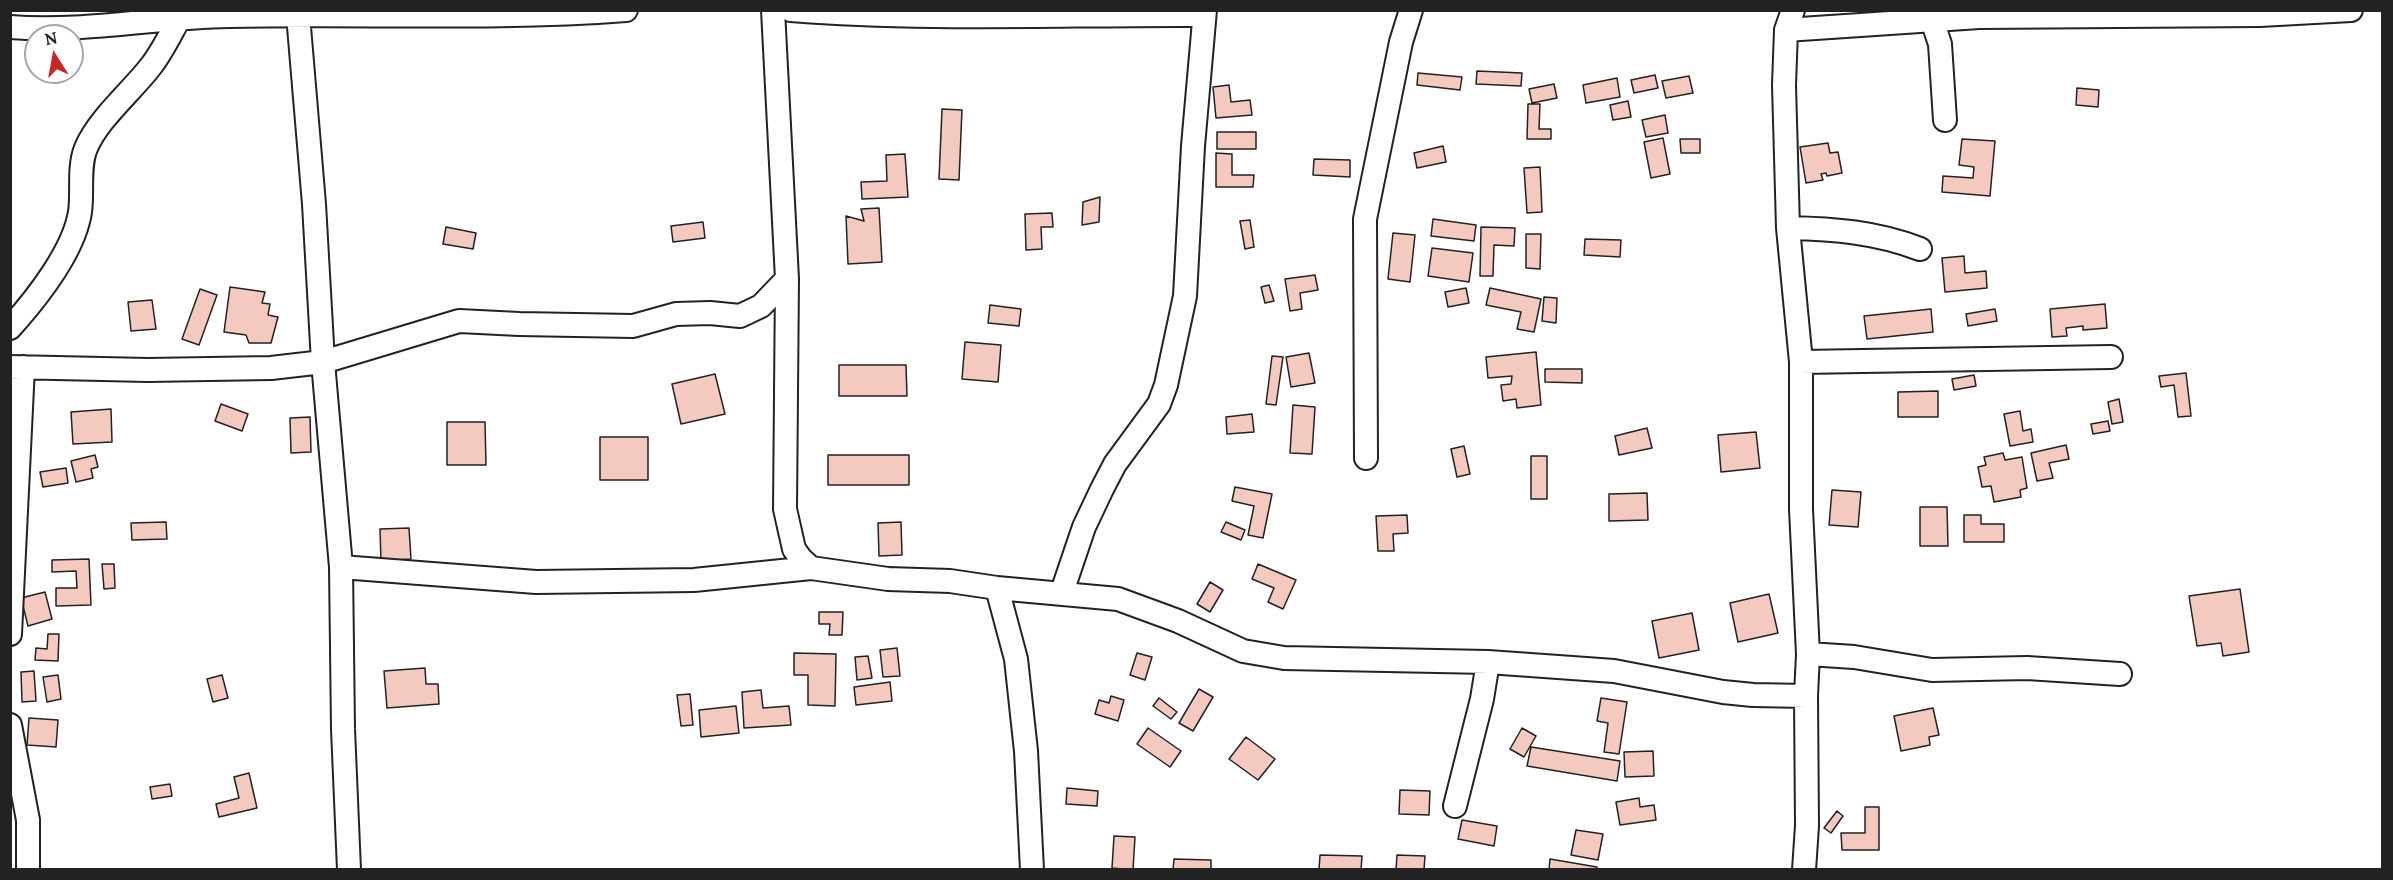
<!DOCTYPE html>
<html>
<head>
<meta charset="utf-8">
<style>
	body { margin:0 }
	#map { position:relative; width:2393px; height:880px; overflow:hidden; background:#fff; font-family:Lora,serif }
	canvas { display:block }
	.frame { position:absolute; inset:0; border:12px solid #222; pointer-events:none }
	.north { position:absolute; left:24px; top:24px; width:60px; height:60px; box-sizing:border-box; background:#fff; border:2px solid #a7a7a7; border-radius:50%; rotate:349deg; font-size:16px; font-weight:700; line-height:24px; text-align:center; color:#222 }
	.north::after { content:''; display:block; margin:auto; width:21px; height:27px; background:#c62828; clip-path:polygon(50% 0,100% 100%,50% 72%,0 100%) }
</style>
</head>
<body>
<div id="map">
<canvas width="2393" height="880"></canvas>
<div class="frame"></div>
<div class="north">N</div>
</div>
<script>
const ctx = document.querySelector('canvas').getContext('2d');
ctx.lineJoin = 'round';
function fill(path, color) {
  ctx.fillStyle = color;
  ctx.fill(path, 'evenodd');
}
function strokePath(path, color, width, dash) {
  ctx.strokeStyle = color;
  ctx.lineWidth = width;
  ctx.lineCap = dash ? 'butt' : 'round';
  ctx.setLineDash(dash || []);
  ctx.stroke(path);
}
const building = new Path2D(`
	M1477,71L1522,73L1521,86L1476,84Z
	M1418,73L1462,77L1460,90L1417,85Z
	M1655,75L1658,88L1634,93L1631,80Z
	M1689,76L1693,93L1666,98L1662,81Z
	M1617,78L1620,97L1586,103L1583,85Z
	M1554,84L1557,98L1532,103L1529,89Z
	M1229,85L1231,102L1250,100L1252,115L1216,118L1213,87Z
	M2077,88L2099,90L2098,107L2076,105Z
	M1628,101L1631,117L1613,120L1610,105Z
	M1528,104H1540L1539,129H1551V139H1527Z
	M942,109L962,110L959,180L939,179Z
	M1665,115L1668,133L1646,137L1642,120Z
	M1217,132H1256V149H1217Z
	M1663,138L1670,174L1651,178L1644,142Z
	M1680,139H1700V153H1681Z
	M1962,139L1995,141L1990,196L1942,192L1943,176L1973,178L1974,167L1959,165Z
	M1828,143L1830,153L1838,152L1842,173L1827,176L1826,173L1821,174L1823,180L1806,183L1800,147Z
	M1443,146L1446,162L1417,168L1414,153Z
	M1216,153L1232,154V175H1254L1253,187H1216Z
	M905,154L908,197L862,199L861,182L887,181L886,155Z
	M1314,159L1350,160V177L1313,175Z
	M1540,167L1542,212L1527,213L1524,168Z
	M1100,197L1099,222L1082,225L1083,202Z
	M879,208L882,262L848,264L846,216L864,221L861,209Z
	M1052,213L1053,227H1041L1042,249L1026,250L1025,214Z
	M1433,219L1476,225L1474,241L1431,236Z
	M1250,220L1254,247L1245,249L1240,221Z
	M703,222L705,238L673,242L671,226Z
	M446,227L476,233L473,249L443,244Z
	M1481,227L1515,228L1514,246L1494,245L1493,276H1480Z
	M1393,233L1415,235L1410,282L1388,279Z
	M1526,234H1541L1540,269L1526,268Z
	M1585,239L1621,240L1620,257L1584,255Z
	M1432,248L1473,253L1469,282L1428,276Z
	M1964,256L1965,273L1986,271L1987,288L1945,292L1942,258Z
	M1315,275L1318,290L1300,293L1302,309L1290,311L1285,279Z
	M1269,285L1274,301L1265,303L1261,287Z
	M230,287L265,292L262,303L270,304L268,315L278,317L271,343H249L246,335L224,332Z
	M1466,288L1469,303L1448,307L1445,292Z
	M1490,288L1541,299L1534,332L1517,329L1521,312L1486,305Z
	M200,289L217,295L199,345L182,339Z
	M1544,297L1557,298L1556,323L1542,321Z
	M152,300L156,329L131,331L128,302Z
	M2105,304L2107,328L2083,330V326L2066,328L2067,336L2052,337L2050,309Z
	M990,305L1021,309L1019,326L988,323Z
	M1931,309L1933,332L1867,339L1864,316Z
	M1995,309L1997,321L1968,326L1966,314Z
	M965,342L1001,345L998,382L962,379Z
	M1536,352L1541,405L1517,408L1516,399L1503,401L1501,385L1511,384L1512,376L1488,378L1486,357Z
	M1309,353L1315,383L1291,387L1286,357Z
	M1272,356L1283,357L1276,405L1266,404Z
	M839,365H906L907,396H839Z
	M1545,369H1582V383L1545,382Z
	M2186,373L2191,416L2178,417L2174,385L2161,387L2159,376Z
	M715,374L725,414L681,424L672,384Z
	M1974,375L1976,386L1954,390L1952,379Z
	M1938,391V417H1898V392Z
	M2119,399L2123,422L2112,424L2108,402Z
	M221,404L248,414L242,431L215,421Z
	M1293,405L1315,407L1312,454L1290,453Z
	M111,409L112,442L73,444L71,412Z
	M2020,411L2023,431L2031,429L2033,442L2010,446L2004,414Z
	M1252,414L1254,432L1227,434L1226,417Z
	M310,417L311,452L291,453L290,418Z
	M2108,421L2110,431L2093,434L2091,424Z
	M447,422H485L486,465H447Z
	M1647,428L1652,448L1619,455L1615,436Z
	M1756,432L1760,468L1721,472L1718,435Z
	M600,437H648V480H600Z
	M2066,445L2069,459L2049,463L2053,478L2037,481L2031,453Z
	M1464,446L1470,474L1457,477L1451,449Z
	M2003,453L2005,460L2022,457L2027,488L2020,490L2021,497L1994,502L1991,486L1982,487L1978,467L1986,465L1984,457Z
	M95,455L98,467L91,469L93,478L76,482L71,461Z
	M828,455H909V485H828Z
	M1531,456H1547V499H1531Z
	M66,468L68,483L43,487L40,472Z
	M1235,487L1272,494L1263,538L1248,535L1254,506L1232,501Z
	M1832,490L1861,492L1858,527L1829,525Z
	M1647,493L1648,520L1609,521V494Z
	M1920,507H1947L1948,546H1920Z
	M1407,515L1408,533L1393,534L1394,551H1378L1376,516Z
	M1964,515H1981V524H2004V542H1964Z
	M166,522L167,539L132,540L131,523Z
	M901,522L902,555L879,556L878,523Z
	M1226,522L1245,530L1241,540L1221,532Z
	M409,528L411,559L381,561L380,529Z
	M89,559L91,605L56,606V588H77L76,571L52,572V560Z
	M102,564H114L115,588L104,589Z
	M1258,564L1296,580L1283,609L1268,602L1274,588L1252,579Z
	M1210,582L1223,590L1210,612L1197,604Z
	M2240,589L2249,652L2223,656L2221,643L2197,646L2189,596Z
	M45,592L52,619L28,626L21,598Z
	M1769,594L1778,633L1738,642L1730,603Z
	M819,612H843L842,635H829L830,624H819Z
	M1692,613L1699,650L1659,658L1652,621Z
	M48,634H59L58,661L35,660L36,648L47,649Z
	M897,648L900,676L883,677L880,650Z
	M794,653L836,654L835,706L808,705V675H794Z
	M1137,653L1152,657L1145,680L1130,675Z
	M868,656L872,678L857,680L855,657Z
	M425,668L426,684H438L439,704L387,708L384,671Z
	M34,671L36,701L22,702L21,672Z
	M58,675L61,699L47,702L43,677Z
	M222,675L228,698L213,702L207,679Z
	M890,682L892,701L856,705L854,687Z
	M1199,689L1213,697L1193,731L1179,723Z
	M761,690L763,708L789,706L791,725L744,728L742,692Z
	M690,694L693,725L681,726L677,695Z
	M1111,696L1124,700L1118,721L1095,714L1099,700L1109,703Z
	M1159,698L1177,712L1171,719L1153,706Z
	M1601,698L1627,702L1619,754L1604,752L1608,723L1597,721Z
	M736,706L739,733L701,737L699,710Z
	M1933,708L1939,735L1929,737L1930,745L1901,751L1894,716Z
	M29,718L58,720L56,747L27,745Z
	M1148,728L1181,751L1170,767L1137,744Z
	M1522,728L1536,736L1524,757L1510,749Z
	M1246,737L1275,759L1258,780L1229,759Z
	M1531,747L1620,761L1617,781L1527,766Z
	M1653,751L1654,776L1625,777L1624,752Z
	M249,773L257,808L219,817L216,804L239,798L234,777Z
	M170,784L172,796L152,799L150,787Z
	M1067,788L1098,791L1097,806L1066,804Z
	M1400,790L1430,791L1429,815L1399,814Z
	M1639,798L1640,807L1654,805L1656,820L1620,825L1616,802Z
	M1865,807H1879V850H1842L1841,833H1865Z
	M1837,811L1843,816L1831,833L1824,828Z
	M1462,820L1497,826L1494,846L1458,839Z
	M1576,830L1603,834L1598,860L1571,855Z
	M1114,836L1135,837L1133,870L1112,868Z
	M1320,855L1362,856L1361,870H1319Z
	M1397,855L1425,856L1424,870H1396Z
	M1174,859L1211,860V870H1173Z
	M1550,859L1597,867L1596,870H1549Z`);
fill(building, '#f3c9c0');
strokePath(building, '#222', 1.5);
const minor = new Path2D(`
	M773,10L787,279L785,509L794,549L801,559L811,568L888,579L950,581L997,588L1118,599L1178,621L1243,651L1284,658L1488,662L1614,671L1723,692L1753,695L1806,696
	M791,10C929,21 1066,14 1204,15
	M1793,10L1786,30L1784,85L1788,228L1801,362V509L1808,654L1806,696L1807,826L1804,870
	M298,15L314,204L323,362L341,567L343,729L349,870
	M1932,20L1940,44L1945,120
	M10,27C83,33 156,17 229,16C362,13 494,20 626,10
	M1786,30L1979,17L2260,15L2351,10
	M1788,228C1834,229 1876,232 1920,249
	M10,328C36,299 74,251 80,212C83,192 78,167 86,148C98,119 132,91 151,66C162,52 170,35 179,19
	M1801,362L2111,357
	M10,367L148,370L271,368L323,362L459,321L519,324L633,326L676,314L710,313L740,316L761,306L787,279
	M1366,458L1365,219L1401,42L1411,10
	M341,567L536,582L694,580L811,568
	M997,588L1016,659L1026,751L1032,870
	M1062,592L1084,527L1102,489L1115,464L1159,404L1166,385L1185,296L1193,146L1205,10
	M10,634L23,367
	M1808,654L1854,657L1932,670L2027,668L2120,674
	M10,725L28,820V870
	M1455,806L1482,699L1488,662`);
strokePath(minor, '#222', 26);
strokePath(minor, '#fff', 22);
</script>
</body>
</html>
